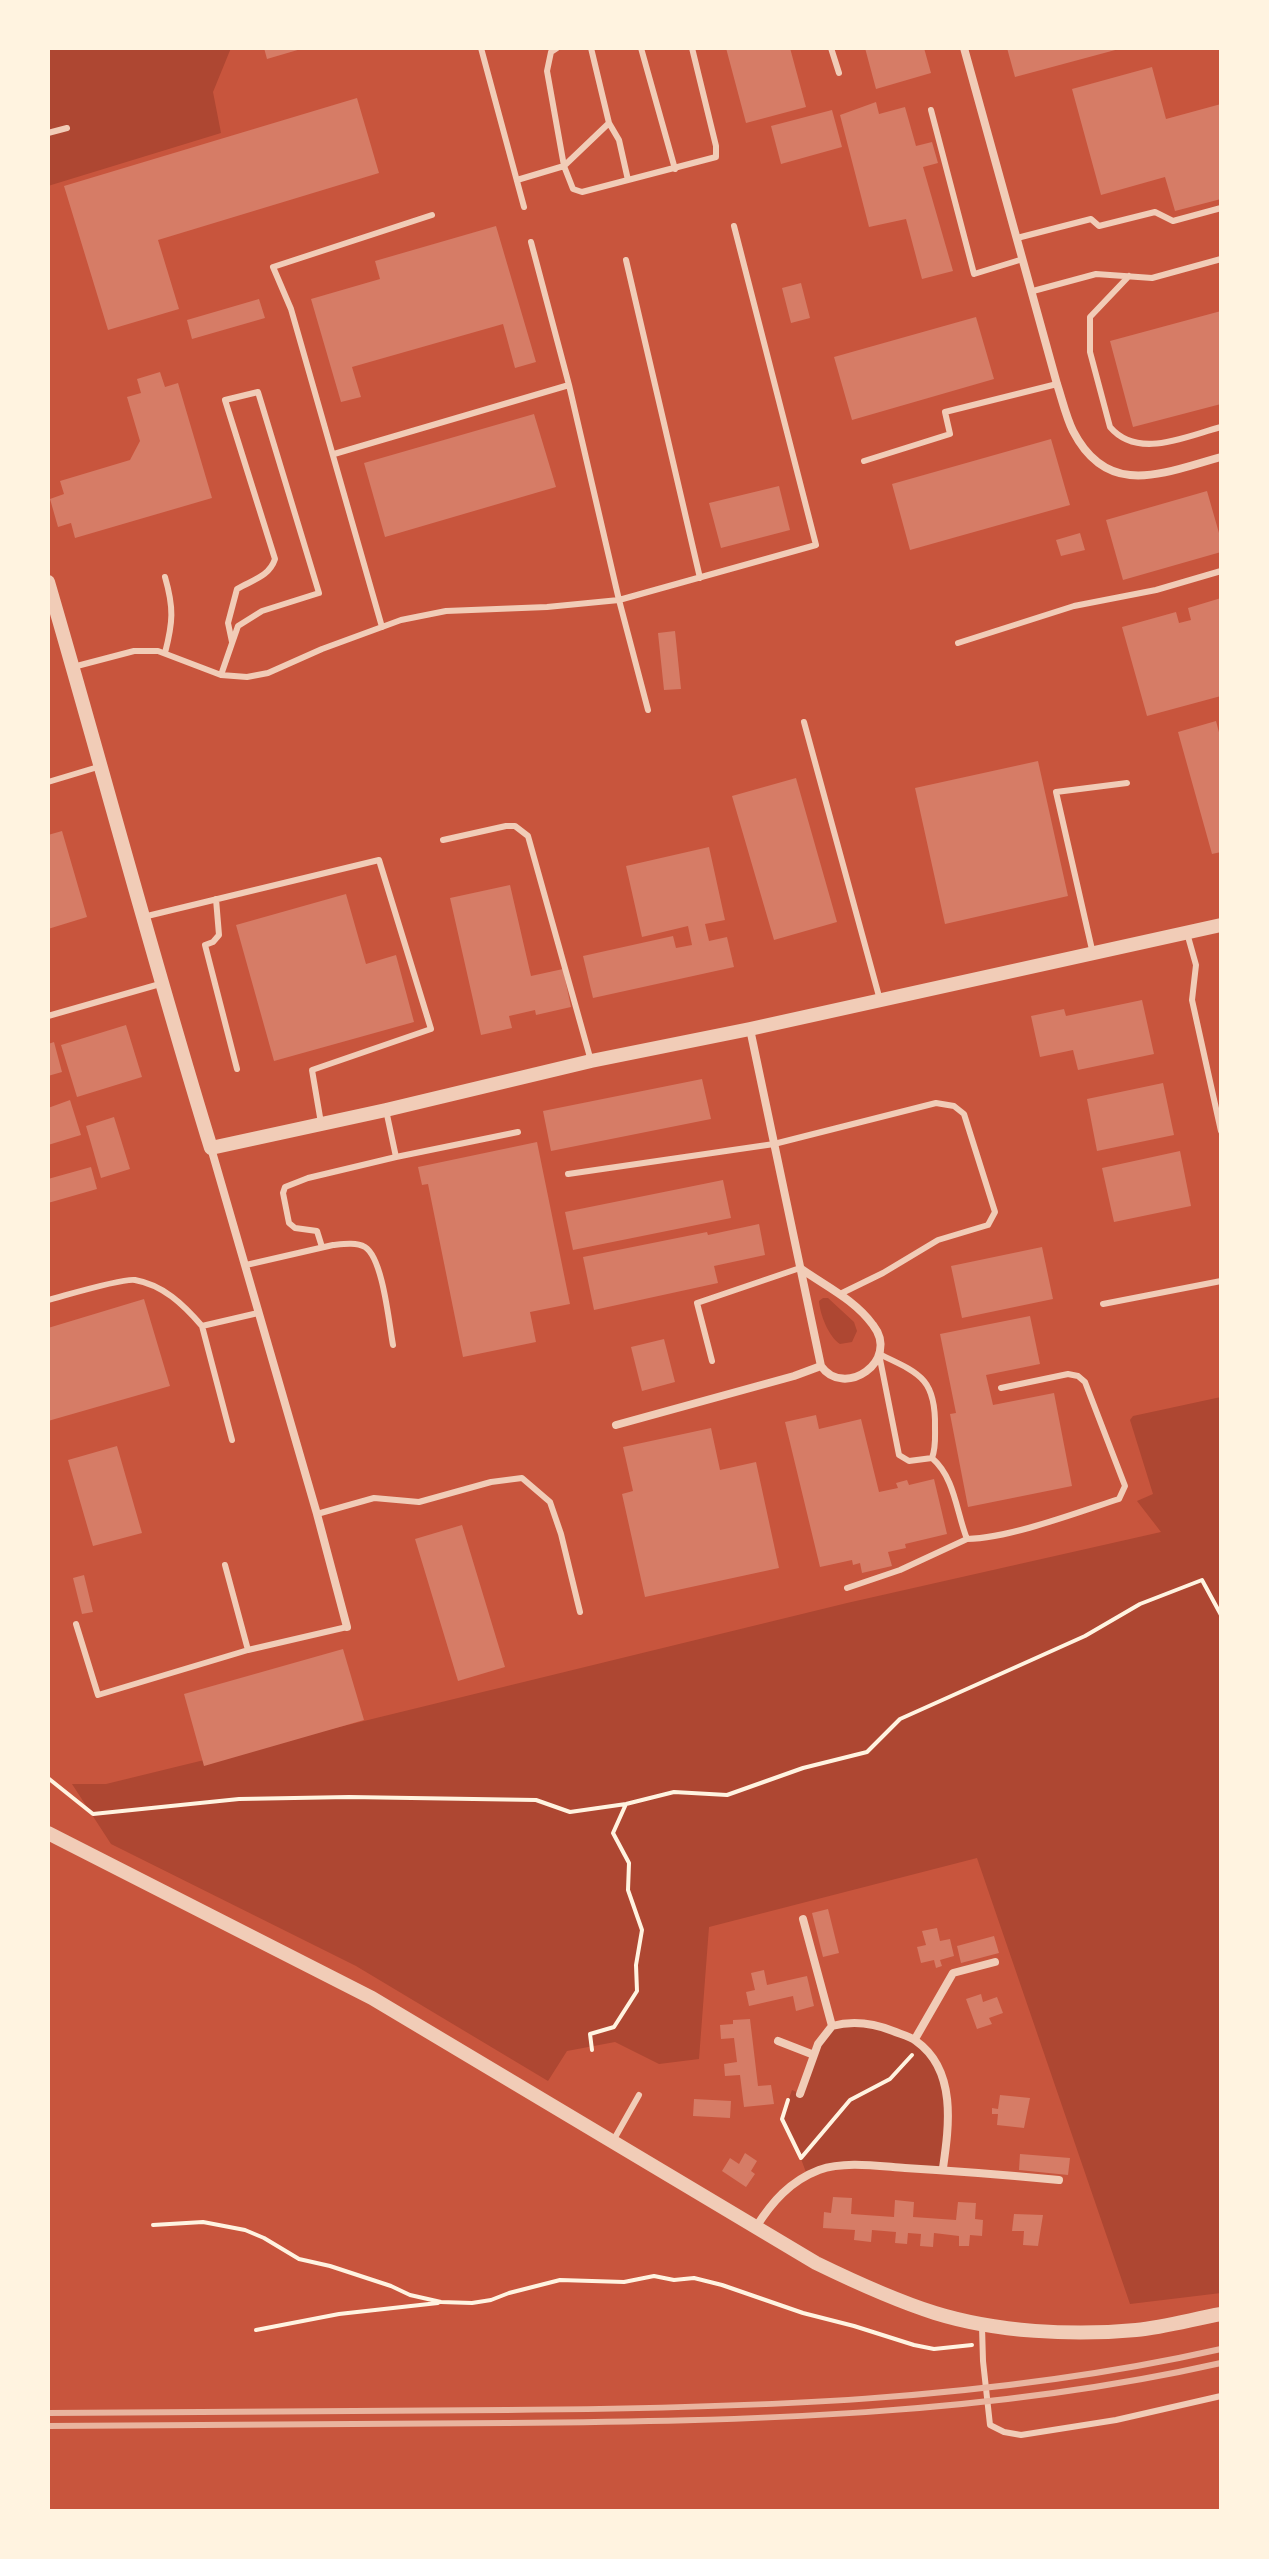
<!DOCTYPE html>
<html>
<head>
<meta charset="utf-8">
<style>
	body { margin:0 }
	#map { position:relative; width:1269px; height:2559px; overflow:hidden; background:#c8553d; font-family:"Open Sans",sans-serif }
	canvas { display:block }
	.frame { position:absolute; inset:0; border:50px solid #fff3e0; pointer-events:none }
</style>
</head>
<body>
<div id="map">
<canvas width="1269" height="2559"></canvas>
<div class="frame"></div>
</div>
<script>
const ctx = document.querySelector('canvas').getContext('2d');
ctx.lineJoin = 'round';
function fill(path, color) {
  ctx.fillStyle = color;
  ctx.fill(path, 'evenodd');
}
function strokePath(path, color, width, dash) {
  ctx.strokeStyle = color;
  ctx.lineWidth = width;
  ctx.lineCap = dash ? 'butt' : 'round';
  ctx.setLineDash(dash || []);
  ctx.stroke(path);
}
fill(new Path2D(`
	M48,48H231L213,92L221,133L48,186Z
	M823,1298H828L854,1322L857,1331L852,1342L840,1344C829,1337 820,1315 819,1301Z
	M1221,1397V2293L1130,2304L977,1858L709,1927L699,2059L659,2064L615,2042L567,2051L548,2081L356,1966L111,1844L72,1784H106L847,1603L1161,1532L1137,1501L1153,1494L1130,1420L1133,1416Z
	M852,2022L915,2039L935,2061L948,2099L943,2168L860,2165L807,2175L797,2148L782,2119L792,2090L799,2093L818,2044L832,2026Z`), '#ae4732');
fill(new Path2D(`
	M264,48H301V49L267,59Z
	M726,48H790L806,107L746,123Z
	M865,48H924L931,73L876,89Z
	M1007,48H1119V49L1015,77Z
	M1152,67L1166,119L1221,104V199L1175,211L1165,177L1101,195L1072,89Z
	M357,98L379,173L158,240L179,309L108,330L64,186Z
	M876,102L879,114L905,107L916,146L932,142L938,163L923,167L953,271L922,279L906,219L869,227L840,115Z
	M832,110L842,147L781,164L771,126Z
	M496,226L536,362L515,368L503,324L352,367L361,397L341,402L311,299L380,279L375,261Z
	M801,283L810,318L791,323L782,288Z
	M259,299L265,318L192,339L187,320Z
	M1221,311V404L1133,427L1110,341Z
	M976,317L994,379L852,420L834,357Z
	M160,372L165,387L178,383L212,498L75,538L71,523L58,527L50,499L64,494L60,481L130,460L140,441L127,397L141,393L137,379Z
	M534,414L556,487L385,537L364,463Z
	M1051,439L1070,505L910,550L892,484Z
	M779,486L790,530L721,548L709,503Z
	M1207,491L1221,540V552L1123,580L1106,520Z
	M1080,533L1085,550L1061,556L1056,540Z
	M1221,598V696L1147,716L1122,627L1176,612L1179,623L1191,620L1188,608Z
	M675,631L681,689L664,690L658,633Z
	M1216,721L1221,740V852L1212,854L1178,732Z
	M1038,761L1068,896L945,924L915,788Z
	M796,778L837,922L774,940L732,796Z
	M62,831L87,917L48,929V835Z
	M709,847L725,920L705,924L709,941L727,937L734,967L593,998L583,956L673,936L676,948L692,945L688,926L642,937L626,866Z
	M510,885L531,976L563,969L571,1007L536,1015L535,1010L509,1016L512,1028L481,1035L450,898Z
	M346,894L366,964L396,955L414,1022L274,1061L236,925Z
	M1142,1000L1154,1054L1078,1070L1073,1050L1040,1057L1031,1016L1064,1009L1066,1016Z
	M126,1025L142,1077L77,1097L61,1045Z
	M54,1042L62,1072L48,1076V1044Z
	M702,1079L711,1119L551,1151L543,1111Z
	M1163,1083L1174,1135L1097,1151L1087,1099Z
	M70,1100L81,1135L48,1145V1108Z
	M114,1117L130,1169L101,1178L86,1126Z
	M537,1142L570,1304L530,1312L536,1342L463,1357L428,1184L422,1185L418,1167Z
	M1180,1151L1191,1206L1114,1222L1102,1168Z
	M91,1167L97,1189L48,1203V1179Z
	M723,1180L731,1218L573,1250L565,1212Z
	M759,1224L765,1255L714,1266L718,1283L594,1310L583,1257L707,1232L708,1235Z
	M1042,1247L1053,1299L962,1318L951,1266Z
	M144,1299L170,1386L48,1421V1328Z
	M1030,1316L1040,1364L986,1375L993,1405L1054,1393L1072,1486L968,1507L950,1414L956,1413L940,1334Z
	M664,1339L675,1382L642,1391L631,1347Z
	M816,1415L819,1429L861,1419L879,1492L898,1488L896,1483L907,1480L909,1485L934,1479L947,1534L905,1544L906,1548L888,1552L892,1566L862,1573L860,1563L853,1565L852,1560L820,1567L785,1422Z
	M711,1428L720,1470L756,1462L779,1568L645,1597L622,1494L633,1491L623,1447Z
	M117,1446L142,1533L93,1546L68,1460Z
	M462,1525L505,1667L458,1681L415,1539Z
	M84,1575L93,1612L82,1614L73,1578Z
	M343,1649L364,1720L204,1766L184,1694Z
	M828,1909L839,1953L823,1957L812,1913Z
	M937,1928L940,1941L950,1939L954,1956L940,1960L942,1966L936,1968L934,1960L921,1963L917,1947L926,1945L922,1931Z
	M994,1936L999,1953L961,1963L957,1946Z
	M764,1970L767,1985L807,1976L814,2006L796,2011L793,1996L749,2006L746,1992L755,1990L751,1973Z
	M981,1994L983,2002L997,1997L1003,2013L989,2018L992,2024L977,2029L966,1999Z
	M750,2019L758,2086L771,2085L774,2104L744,2107L740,2075L725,2076L724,2064L737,2062L734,2038L721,2039L720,2025L733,2024V2020Z
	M1000,2095L1030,2098L1024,2128L997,2125L998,2114H992V2108L998,2109Z
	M694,2099L731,2101L730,2118L693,2116Z
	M745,2153L757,2161L751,2171L755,2174L746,2187L722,2171L730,2158L739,2164Z
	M1020,2154L1070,2158L1068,2175L1019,2170Z
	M833,2197L852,2198L851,2214L894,2217L895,2200L914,2202L913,2217L956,2220L958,2202L976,2203L975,2219L983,2220L982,2236L970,2235L969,2246H959V2236L934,2233L933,2247L920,2246L921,2234L908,2233L907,2244L895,2243L896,2232L872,2230L871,2242L854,2240L855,2230L823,2228L824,2212L831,2213Z
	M1014,2214L1043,2215L1038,2246L1023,2245L1024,2231H1012Z`), '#d67c66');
strokePath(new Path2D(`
	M48,1778L93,1814L239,1799L349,1797L536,1800L570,1812L626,1804L674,1792L727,1795L803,1768L867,1752L900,1719L1085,1636L1140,1604L1202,1580L1221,1615
	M592,2050L590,2034L614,2027L637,1991L636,1965L642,1930L628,1890L629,1863L613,1833L626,1804
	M788,2100L782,2119L801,2158
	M801,2158L850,2100L890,2079L912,2055
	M153,2225L203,2222L245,2230L264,2238L299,2259L330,2266L391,2286L410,2295L441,2302L472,2303L491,2300L509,2293L560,2280L624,2282L654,2276L674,2280L694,2278L722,2285L803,2313L854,2326L914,2345L934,2349L972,2345
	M256,2330L339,2314L438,2303`), '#fff3e0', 4);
strokePath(new Path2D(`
	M481,48L524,207
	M557,48L551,52L547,71L564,166L573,189L582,192L716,157V146L692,48
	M591,48L609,123L619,140L628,180
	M641,48L675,169
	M831,48L839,73
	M931,110L974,274L1023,259
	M48,133L67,128
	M517,180L564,166L609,123
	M1017,238L1091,219L1099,226L1155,212L1173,221L1221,208
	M626,260L700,578
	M1129,276L1090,317V352L1110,427C1138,460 1186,436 1221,427
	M1033,291L1096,274L1152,278L1221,259
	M334,454L569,385
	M864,461L950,434L945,412L1057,384
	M165,577C174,608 173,622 165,653
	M382,627L291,309L273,267L432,215
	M958,643L1074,606L1156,590L1221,571
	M73,667L134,651H158L221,675L247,677L268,673L322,649L401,620L446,611L547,607L619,600L569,385L531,242
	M221,675L238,626L262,611L319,593L258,392L225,400L275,559C269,577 252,580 237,589L228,623L232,642
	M648,710L619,600L816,545L734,226
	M804,722L880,1000
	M48,782L98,767
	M443,840L506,826H515L528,836L591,1061
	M216,899L219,935L213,942L205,945L237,1069
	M143,917L379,860L431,1029L312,1070L321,1123
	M1187,933L1196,965L1192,1000L1221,1131
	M1093,954L1056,792L1127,783
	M48,1016L160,984
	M386,1110L396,1157L518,1132
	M568,1174L774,1144L936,1103L954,1106L964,1114L995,1212L988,1225L938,1240L883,1273L840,1294
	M322,1247L317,1231L295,1228L289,1223L283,1193L285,1187L308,1178L396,1157
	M246,1265L333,1245C343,1244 356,1242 365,1247C383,1258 389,1324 393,1345
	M48,1300C64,1296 122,1278 135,1280C163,1285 183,1304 202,1326L258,1313
	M1103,1304L1221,1281
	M202,1326L232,1440
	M879,1354C919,1373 936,1378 935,1427C935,1438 936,1447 932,1458L909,1461L899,1455Z
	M712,1361L697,1303L800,1268
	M932,1458C955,1478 956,1511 967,1539C1010,1538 1076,1513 1119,1499L1125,1486L1085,1382L1078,1376L1068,1374L1001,1388
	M317,1514L374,1498L419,1502L491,1482L522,1478L550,1502L561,1534L580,1612
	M225,1565L248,1650
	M847,1588L900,1570L967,1539
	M76,1624L98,1695L248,1650L347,1627
	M613,2141L639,2095
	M982,2327L983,2361L990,2425L1004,2432L1021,2435L1116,2420L1221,2396`), '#f1ccb7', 6);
strokePath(new Path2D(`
	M964,48L1057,384C1062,399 1066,417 1073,431C1108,499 1163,473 1221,457
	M750,1029L821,1366C844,1399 901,1361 873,1325C854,1299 825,1286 800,1268
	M211,1148L317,1514L347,1627
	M616,1425L794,1376L821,1366
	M803,1919L832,2026
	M915,2039L953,1973L995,1962
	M778,2041L814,2055
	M800,2094L818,2044L832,2026C854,2020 873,2023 893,2031C900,2034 910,2036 916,2041C957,2070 949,2126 943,2168
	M756,2227C772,2202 790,2181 819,2170C845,2161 877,2166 905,2168C956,2171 1007,2175 1059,2180`), '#f1ccb7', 8);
strokePath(new Path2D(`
	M48,582C103,770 153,960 211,1148L386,1110L591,1061L750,1029L1221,925
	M48,1833L372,1998L816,2263C855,2282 894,2300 935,2313C996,2332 1073,2336 1136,2330C1165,2327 1193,2319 1221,2314`), '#f1ccb7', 14);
strokePath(new Path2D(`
	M48,2413C201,2412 354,2411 507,2410C746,2408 986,2402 1221,2349
	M48,2426C201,2425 354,2424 507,2423C746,2421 986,2416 1221,2363`), '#e9b49f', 6);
</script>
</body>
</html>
